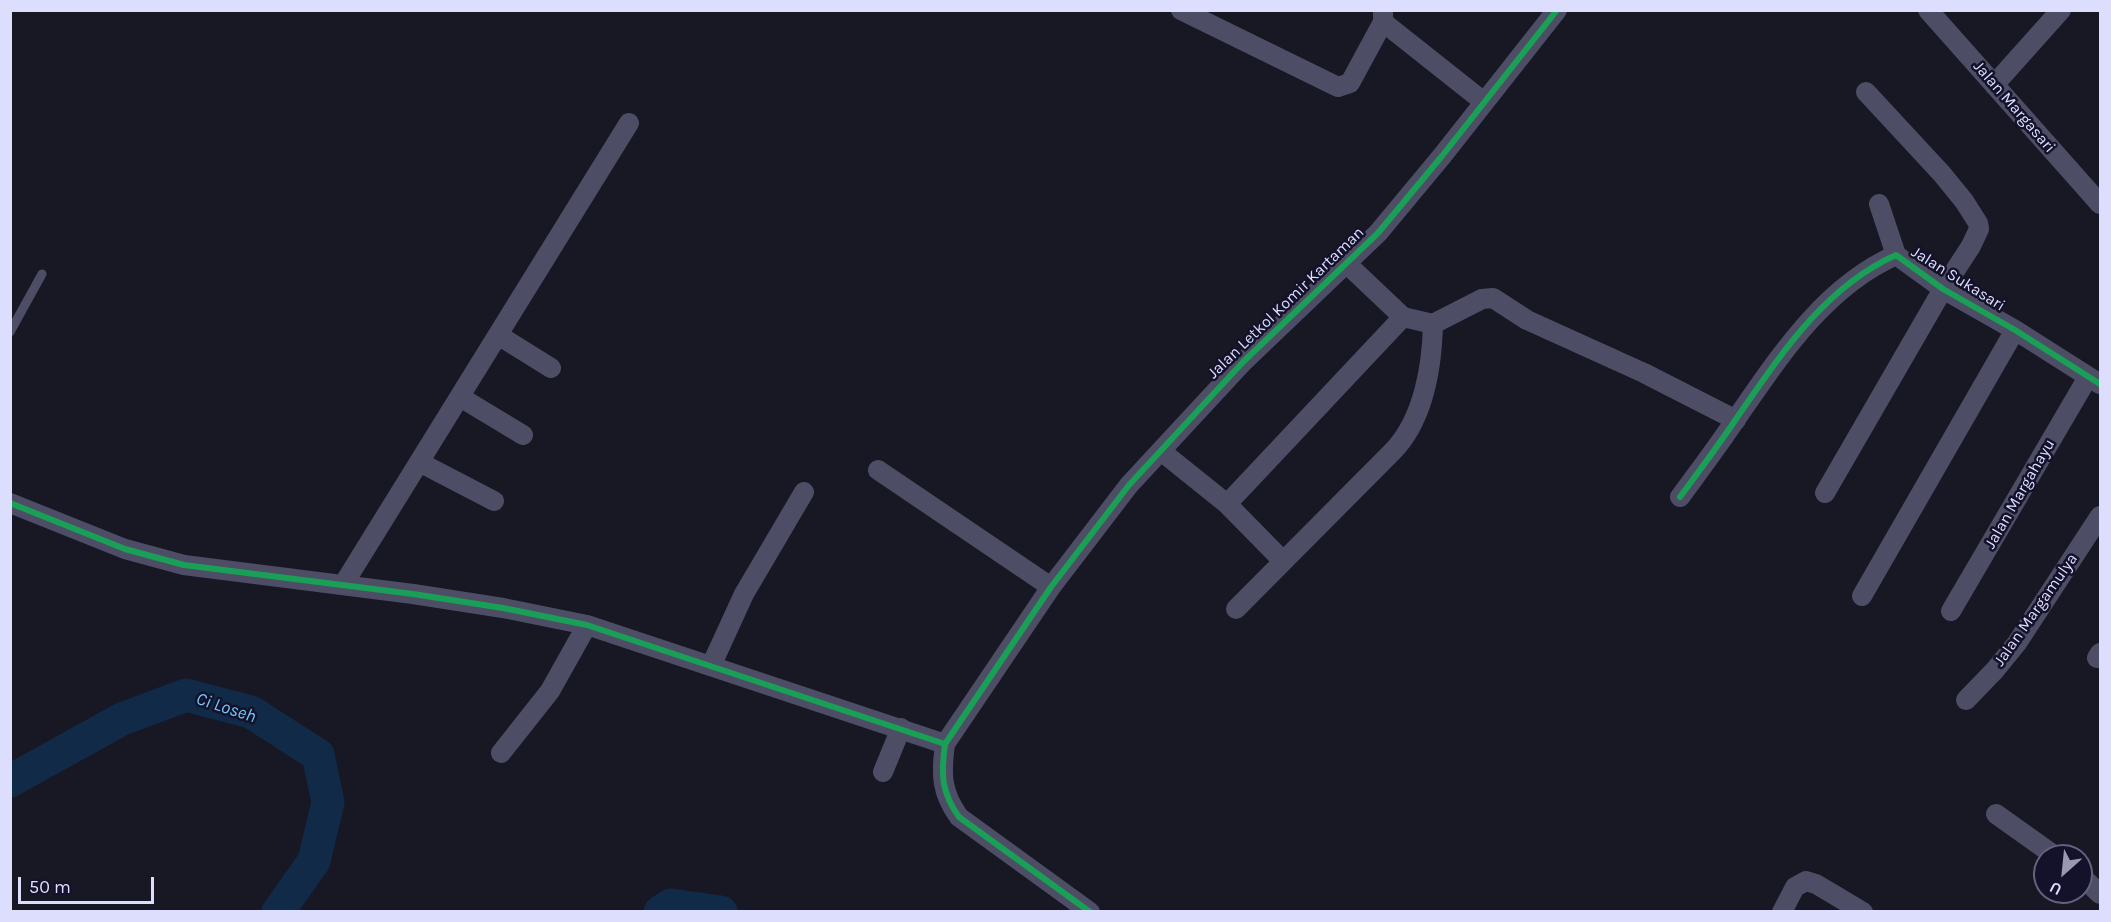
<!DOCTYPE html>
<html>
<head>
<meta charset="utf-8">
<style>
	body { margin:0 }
	#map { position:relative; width:2111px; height:922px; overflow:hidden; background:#181824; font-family:Karla,sans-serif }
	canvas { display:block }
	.frame { position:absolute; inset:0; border:12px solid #ddddfe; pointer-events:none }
	.north { position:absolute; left:2033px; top:844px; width:60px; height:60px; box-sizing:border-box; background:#14122a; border:2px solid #64637f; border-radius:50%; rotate:207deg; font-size:16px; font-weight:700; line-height:24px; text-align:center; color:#ddddfe }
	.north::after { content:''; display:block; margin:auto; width:21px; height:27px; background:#9898b2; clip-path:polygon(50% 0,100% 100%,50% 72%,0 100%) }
	.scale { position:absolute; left:18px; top:877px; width:136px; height:27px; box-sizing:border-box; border:3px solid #ddddfe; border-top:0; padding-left:8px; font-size:18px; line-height:21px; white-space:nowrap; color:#ddddfe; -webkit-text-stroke:4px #14122a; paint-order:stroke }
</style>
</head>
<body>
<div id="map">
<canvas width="2111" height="922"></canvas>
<div class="frame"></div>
<div class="north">U</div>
<div class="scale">50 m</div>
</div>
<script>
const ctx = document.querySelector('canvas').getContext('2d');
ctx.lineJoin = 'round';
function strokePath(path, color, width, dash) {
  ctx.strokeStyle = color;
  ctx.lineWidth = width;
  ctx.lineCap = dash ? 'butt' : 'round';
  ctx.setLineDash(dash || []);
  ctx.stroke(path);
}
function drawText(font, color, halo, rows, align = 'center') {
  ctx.font = font + ' Karla,sans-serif';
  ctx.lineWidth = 5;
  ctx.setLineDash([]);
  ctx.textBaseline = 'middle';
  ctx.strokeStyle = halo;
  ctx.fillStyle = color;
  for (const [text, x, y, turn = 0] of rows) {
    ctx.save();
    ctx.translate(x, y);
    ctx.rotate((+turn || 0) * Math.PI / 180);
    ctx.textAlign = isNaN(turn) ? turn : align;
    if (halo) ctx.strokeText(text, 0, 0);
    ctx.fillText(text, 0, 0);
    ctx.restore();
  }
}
strokePath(new Path2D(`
	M10,781L122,719L186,695L251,712L318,755L328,802L314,861L278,912
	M660,912L671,905L721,912`), '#102a48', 33);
strokePath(new Path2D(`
	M10,332L42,274`), '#4d4e65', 9);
strokePath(new Path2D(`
	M1181,10L1338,87L1350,83L1383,22
	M1383,10V22L1484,102
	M1928,10L2100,204
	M1994,85L2061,10
	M1879,204L1896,255
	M1347,264L1403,317L1433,324L1482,299L1493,298L1527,320L1644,373L1736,420
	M498,335L551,368
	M460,397L523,435
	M1161,451L1227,504L1282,560
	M419,462L494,501
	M878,470L1051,587
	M1825,493L1943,289L1971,246L1979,229L1978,223L1964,201L1942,174L1866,92
	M1680,497C1699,471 1718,446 1736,419C1779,357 1824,287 1896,255L1943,289L2015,330L2100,384
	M10,503L125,549L184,565L413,594L503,608L587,625L945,744
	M1227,504L1403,317
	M343,585L629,123
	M1862,596L2015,330
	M1236,609L1394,450C1424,418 1432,365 1433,324
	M1951,611L2088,377
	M2097,658L2100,653
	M711,666L744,594L804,492
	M1966,700L1995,670L2017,643L2100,516
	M501,753L550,691L587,625
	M883,772L901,728
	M1996,814L2055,856
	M2081,876L2100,894
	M1090,912L959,817C941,792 941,774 945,744L1051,587L1129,485L1243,362L1378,233L1442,156L1557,10
	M1782,912L1795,887L1806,881L1816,884L1863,912`), '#4d4e65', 20);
strokePath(new Path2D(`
	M1680,497C1699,471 1718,446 1736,419C1779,357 1824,287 1896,255L1943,289L2015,330L2100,384
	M10,503L125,549L184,565L413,594L503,608L587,625L945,744
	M1090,912L959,817C941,792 941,774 945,744L1051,587L1129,485L1243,362L1378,233L1442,156L1557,10`), '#1a9f57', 6);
drawText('16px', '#ddddfe', '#14122a', [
	["Jalan Margasari",2014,107,49],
	["Jalan Sukasari",1958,279,32],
	["Jalan Letkol Komir Kartaman",1286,303,-44],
	["Jalan Margahayu",2020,494,-60],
	["Jalan Margamulya",2036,610,-55]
]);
drawText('italic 18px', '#6fc8f9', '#14122a', [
	["Ci Loseh",226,708,18]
]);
</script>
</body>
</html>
